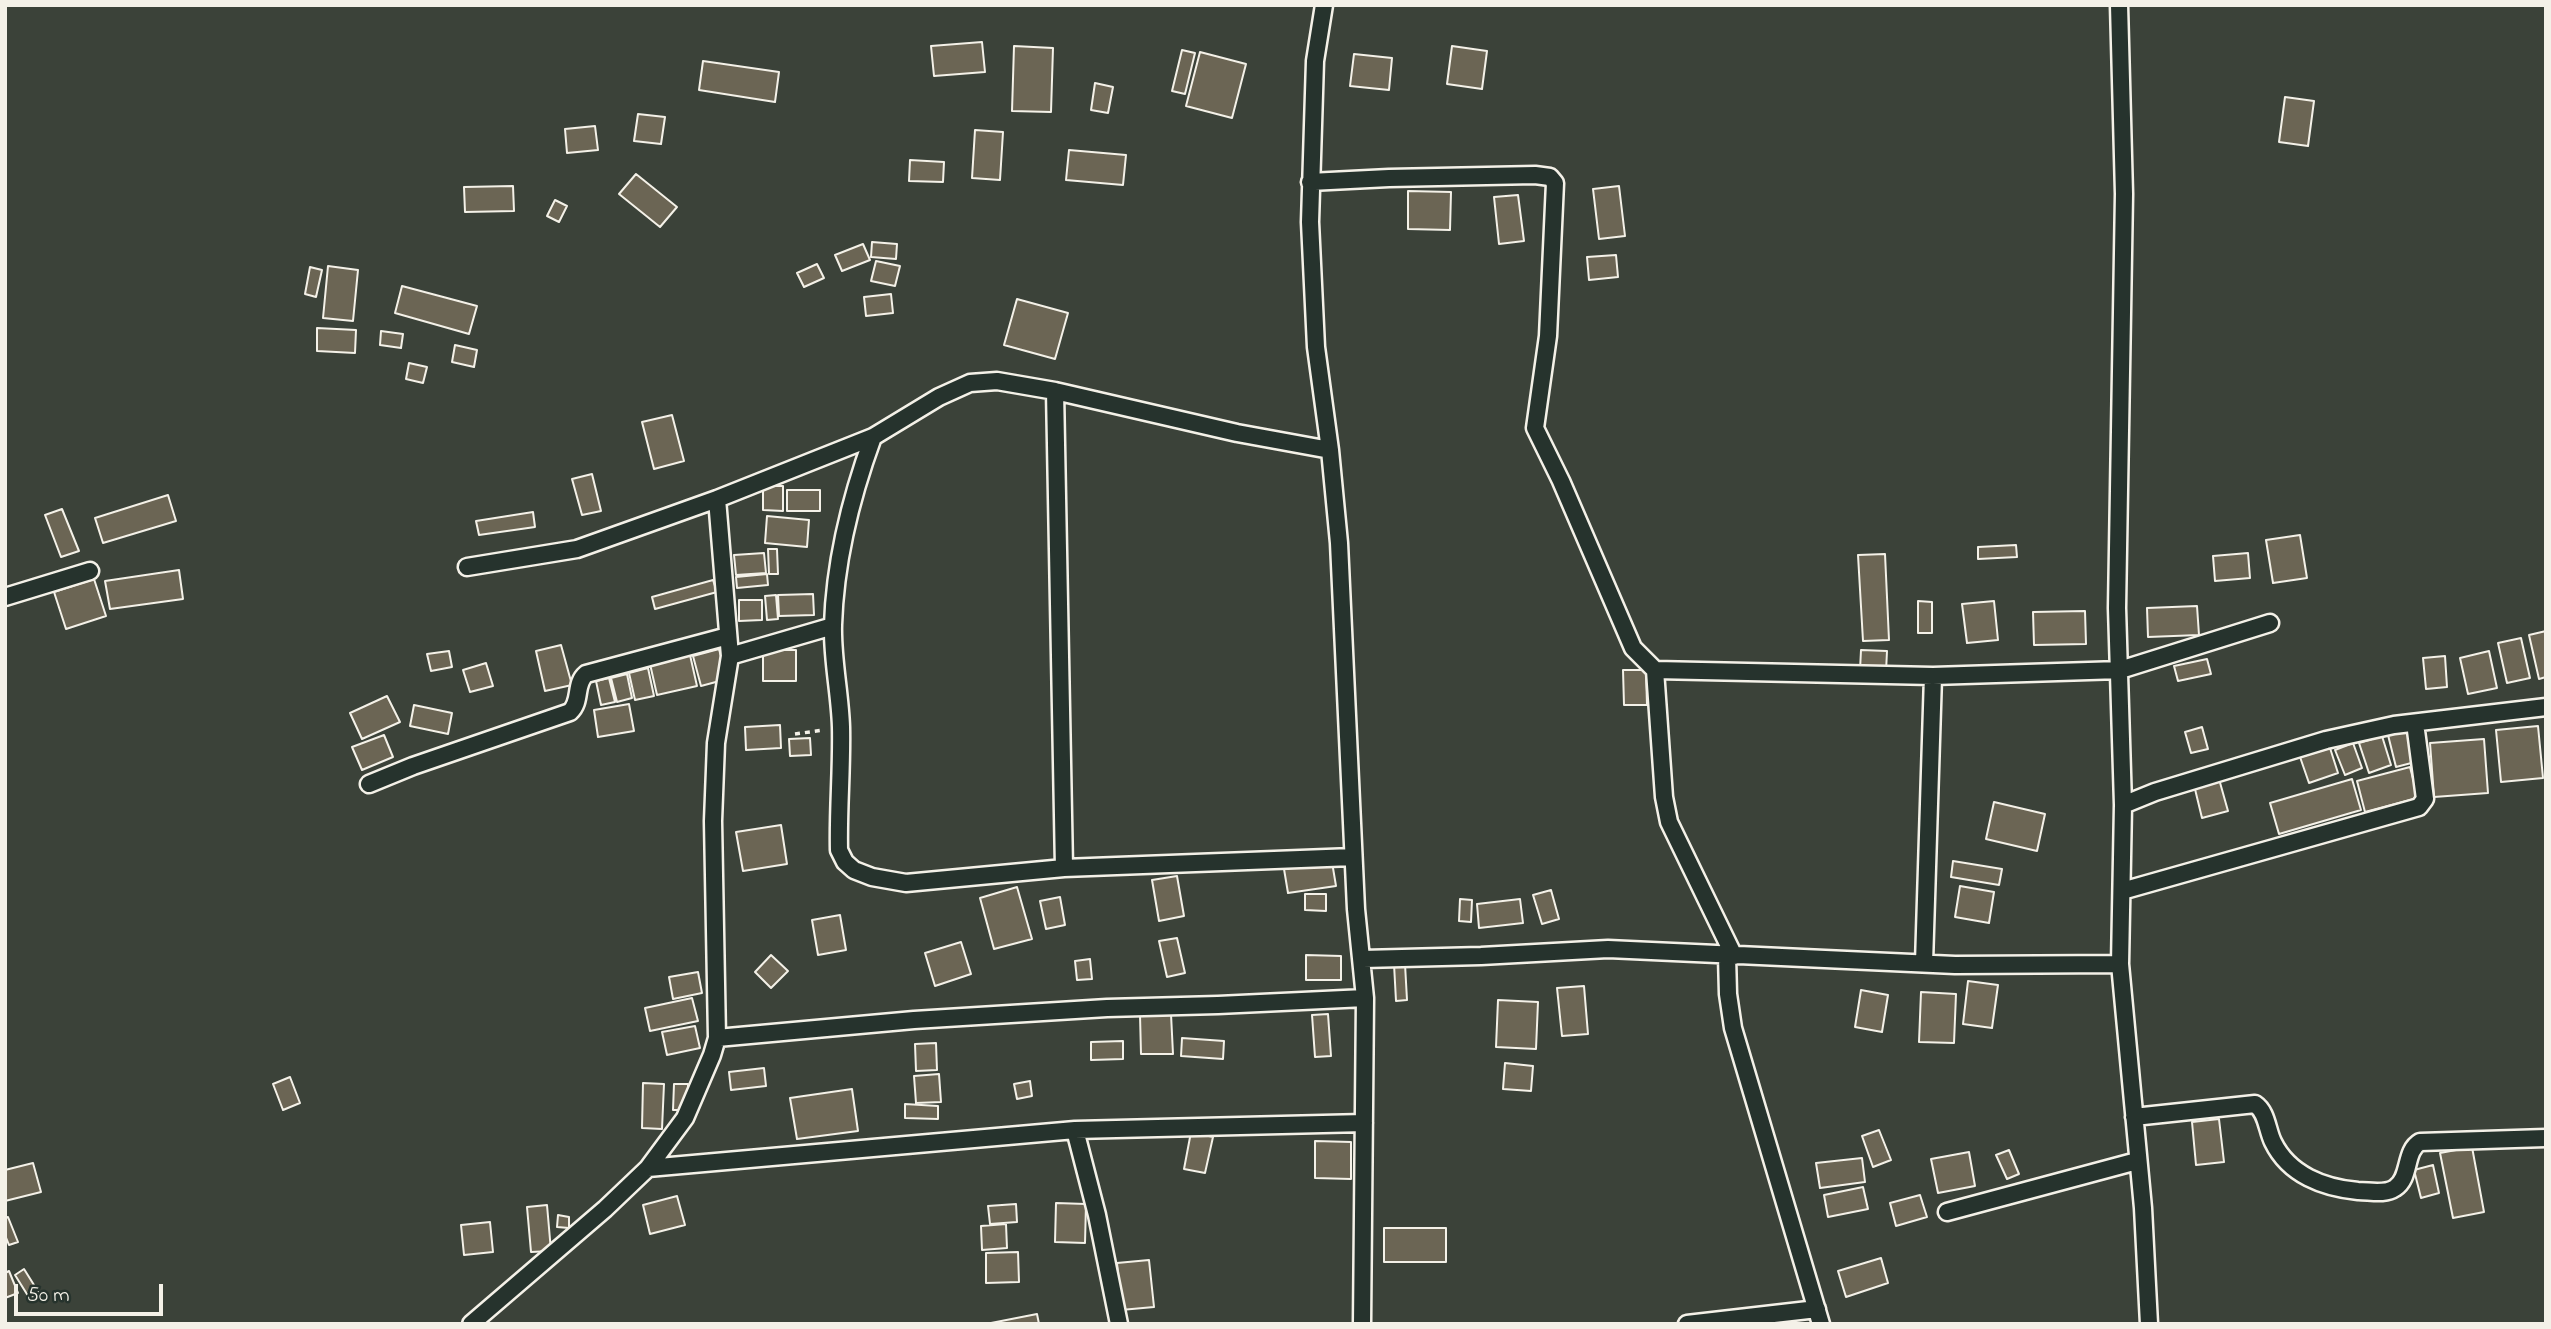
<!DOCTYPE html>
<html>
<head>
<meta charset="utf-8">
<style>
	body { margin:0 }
	#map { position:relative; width:2551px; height:1329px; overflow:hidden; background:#3b4239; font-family:"Indie Flower",sans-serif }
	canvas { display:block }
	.frame { position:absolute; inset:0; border:7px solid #f4f1e8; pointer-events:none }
	.scale { position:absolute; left:14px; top:1284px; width:149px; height:32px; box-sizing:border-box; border:4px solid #f4f1e8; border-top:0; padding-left:9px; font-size:21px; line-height:24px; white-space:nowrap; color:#f4f1e8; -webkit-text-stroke:5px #26332d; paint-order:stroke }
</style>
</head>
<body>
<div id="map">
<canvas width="2551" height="1329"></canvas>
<div class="frame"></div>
<div class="scale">50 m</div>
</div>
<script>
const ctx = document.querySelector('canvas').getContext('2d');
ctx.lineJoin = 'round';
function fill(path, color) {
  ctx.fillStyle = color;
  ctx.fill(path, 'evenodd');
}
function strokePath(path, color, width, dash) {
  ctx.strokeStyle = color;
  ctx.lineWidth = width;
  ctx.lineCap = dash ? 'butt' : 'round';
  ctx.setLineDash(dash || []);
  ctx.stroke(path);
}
const building = new Path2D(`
	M982,42L985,72L934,76L931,46Z
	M1014,46L1053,48L1051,112L1012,111Z
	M1452,46L1487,51L1482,89L1447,84Z
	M1182,50L1195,53L1185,94L1172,91Z
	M1200,52L1246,64L1232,118L1186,106Z
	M1354,54L1392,58L1389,90L1350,86Z
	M703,61L779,72L775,102L699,90Z
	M1095,83L1113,87L1108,113L1091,110Z
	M2285,97L2314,101L2308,146L2279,142Z
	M638,114L665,117L661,144L634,141Z
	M595,126L598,150L567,153L565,129Z
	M975,130L1003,132L1000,180L972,178Z
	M1069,150L1126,155L1123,185L1066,180Z
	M910,160L944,162L943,182L909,181Z
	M636,174L677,207L660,227L619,194Z
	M513,186L514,211L465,212L464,187Z
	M1619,186L1625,236L1599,239L1593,189Z
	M1408,191L1451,192L1450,230L1408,229Z
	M1518,195L1524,241L1499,244L1494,197Z
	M555,200L567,206L559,222L547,216Z
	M872,242L897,244L896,259L871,257Z
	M863,244L870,260L842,271L835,255Z
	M1616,255L1618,277L1589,280L1587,257Z
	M876,261L900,266L895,286L871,281Z
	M817,264L824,278L804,287L797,273Z
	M328,266L358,270L353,321L323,318Z
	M310,267L322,270L316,297L305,294Z
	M402,286L477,306L469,334L395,313Z
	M891,294L893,313L866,316L864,297Z
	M1017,299L1068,313L1055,359L1004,345Z
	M317,328L356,330L355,353L317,351Z
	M381,331L403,334L401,348L380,345Z
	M455,345L477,350L474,367L452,362Z
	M409,363L427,367L423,383L406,379Z
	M672,415L684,461L654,469L642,422Z
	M592,474L601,511L582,515L572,479Z
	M763,486H783V511L763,510Z
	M787,490H820V511H787Z
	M168,495L176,521L103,543L95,518Z
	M62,509L79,551L61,557L45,515Z
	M533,512L535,527L479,535L476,521Z
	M767,516L809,520L807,547L765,543Z
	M2300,535L2307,578L2273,583L2266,540Z
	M2016,545L2017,557L1978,559V547Z
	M768,549H777L778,574H769Z
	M764,553L766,573L736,575L734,555Z
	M2248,553L2250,578L2215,581L2213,556Z
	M1885,554L1889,640L1863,641L1858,555Z
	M179,570L183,599L110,609L105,581Z
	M767,574L768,585L737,588L736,577Z
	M94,579L106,616L66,629L54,592Z
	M713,580L717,592L655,609L652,597Z
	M813,594L814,615L779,616L778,595Z
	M776,595L778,619L767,620L765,596Z
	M739,600H762V620L739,621Z
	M1918,601L1932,602V633H1918Z
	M1994,601L1998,640L1967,643L1962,604Z
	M2197,606L2199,635L2148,637L2147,608Z
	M2085,611L2086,644L2034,645L2033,612Z
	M2546,631V677L2539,679L2529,635Z
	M2521,638L2530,678L2507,683L2498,643Z
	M561,645L572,685L545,691L536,651Z
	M719,649L727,679L701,686L693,656Z
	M763,650H796V681H763Z
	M1861,650L1887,651L1886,672L1860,670Z
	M449,651L452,667L431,671L427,654Z
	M2489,651L2497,688L2468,694L2460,658Z
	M690,655L697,686L657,695L650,664Z
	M2445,656L2447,687L2426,689L2423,658Z
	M2207,659L2211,674L2178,681L2174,666Z
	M486,663L493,686L470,692L463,670Z
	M648,668L654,696L635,700L629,673Z
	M1623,670H1646L1647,705H1624Z
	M627,674L632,698L617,702L611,678Z
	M609,678L615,702L601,705L596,681Z
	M387,696L400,722L362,739L350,713Z
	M629,704L634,731L598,737L594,710Z
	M414,705L452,713L448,734L410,726Z
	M780,725L781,748L746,750L745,727Z
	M2538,726L2543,778L2501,782L2496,730Z
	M2202,727L2208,749L2191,753L2185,732Z
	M2411,730L2419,761L2396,767L2388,735Z
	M384,735L393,757L362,770L352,747Z
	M2382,736L2391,765L2369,773L2359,743Z
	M810,738L811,755L790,756L789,739Z
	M2484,739L2488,793L2434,797L2430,743Z
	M2353,743L2362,768L2345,775L2335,750Z
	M2330,748L2338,773L2309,783L2300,757Z
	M2410,767L2418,798L2365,812L2357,781Z
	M2219,779L2228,811L2202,818L2194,785Z
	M2352,779L2361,810L2279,834L2270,803Z
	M1994,802L2045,814L2037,851L1986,839Z
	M781,825L787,864L743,871L736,832Z
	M1953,861L2002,869L1999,885L1951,877Z
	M1332,862L1336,886L1288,893L1284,869Z
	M1177,876L1184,916L1159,921L1152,880Z
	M1960,886L1994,892L1989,923L1955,917Z
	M1017,887L1032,939L994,949L980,898Z
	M1551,890L1559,919L1542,924L1533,895Z
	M1305,894H1326V911L1305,910Z
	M1060,897L1065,925L1046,929L1040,901Z
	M1460,899L1472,900L1471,922L1459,921Z
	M1520,899L1523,923L1479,928L1477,904Z
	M840,915L846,950L818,955L812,920Z
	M1177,938L1185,973L1167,977L1159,941Z
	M961,942L971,974L935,986L925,953Z
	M771,955L788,971L771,988L755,972Z
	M1306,955L1341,956V980H1306Z
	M1090,959L1092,979L1077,980L1075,961Z
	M1394,964H1405L1407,1000L1396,1001Z
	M698,972L702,993L673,999L669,977Z
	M1968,981L1998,985L1992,1028L1963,1024Z
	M1584,986L1588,1034L1562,1036L1557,988Z
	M1861,990L1888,995L1882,1032L1855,1027Z
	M1921,992L1956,994L1954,1043L1919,1042Z
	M692,998L698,1021L650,1031L645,1008Z
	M1498,1000L1538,1002L1536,1049L1496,1047Z
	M1171,1014L1173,1054H1141L1140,1015Z
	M1328,1014L1331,1056L1315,1057L1312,1015Z
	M695,1026L700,1048L667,1055L662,1032Z
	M1182,1038L1224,1041L1223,1059L1181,1056Z
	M1123,1041V1059L1091,1060V1042Z
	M936,1043L937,1070L916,1071L915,1044Z
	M1505,1063L1533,1066L1531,1091L1503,1089Z
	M764,1068L766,1086L731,1090L729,1072Z
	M939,1074L941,1102L916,1103L914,1076Z
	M290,1077L300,1103L283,1110L273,1084Z
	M1030,1081L1032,1096L1017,1099L1014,1084Z
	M643,1083L664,1084L662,1129L642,1128Z
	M674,1084H688V1110H673Z
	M852,1089L858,1131L797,1139L790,1098Z
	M905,1104L938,1106V1119L905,1118Z
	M2219,1119L2224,1162L2196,1165L2192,1122Z
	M1879,1130L1891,1160L1873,1167L1862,1136Z
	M1191,1132L1213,1137L1205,1173L1184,1169Z
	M1315,1141L1351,1142V1179L1315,1178Z
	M2472,1147L2484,1212L2453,1218L2440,1153Z
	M2009,1150L2019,1174L2007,1179L1996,1155Z
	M1969,1152L1975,1186L1938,1193L1931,1159Z
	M1862,1158L1865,1182L1820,1188L1816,1163Z
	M33,1163L41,1192L5,1201V1170Z
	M2433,1165L2439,1193L2421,1198L2414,1170Z
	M1863,1187L1868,1209L1828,1217L1824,1195Z
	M1920,1195L1927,1217L1896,1226L1890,1203Z
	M677,1196L685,1225L650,1234L643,1205Z
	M1056,1203L1086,1204L1085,1243L1055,1242Z
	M1016,1204L1017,1222L990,1224L988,1206Z
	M547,1205L551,1251L531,1252L527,1207Z
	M558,1215L569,1217V1228L557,1227Z
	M8,1217L18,1242L9,1245L5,1235V1218Z
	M490,1222L493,1252L464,1255L461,1225Z
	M1006,1224L1007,1248L982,1250L981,1226Z
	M1384,1228H1446V1262H1384Z
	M1018,1252L1019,1282L986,1283V1253Z
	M1881,1258L1888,1283L1846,1297L1838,1271Z
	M1149,1260L1154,1307L1121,1310L1117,1263Z
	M24,1269L39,1293L30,1299L15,1275Z
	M9,1271L18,1293L5,1298V1273Z
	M1037,1314L1039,1324L991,1323Z`);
fill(building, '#6b6554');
strokePath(building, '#f4f1e8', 2);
const street = new Path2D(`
	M1324,5L1315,61L1310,222L1316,347L1330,450L1339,543L1356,909L1365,998L1362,1324
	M2119,5L2124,194L2117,608L2123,805L2120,964L2143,1208L2149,1324
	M1310,182L1389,178L1535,175L1550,177L1555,183L1548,336L1535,428L1561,481L1633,648L1655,670L1933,676L1924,963
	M1055,391L1064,868
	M873,437C851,497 835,561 833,625C832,659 840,693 841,727C842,768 838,809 839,850L845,862L854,870L872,877L906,883L1064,868L1353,857
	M467,567L577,549L717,499L873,437L939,397L970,383L997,381L1055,391L1237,433L1330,450
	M5,597L90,571
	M730,656L833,626
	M1655,670L1664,797L1669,822L1734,956
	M1933,676L2120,670L2270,623
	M369,784L413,766L570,712C582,701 574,684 586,674L728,636
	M2123,805L2155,792L2326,740L2394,725L2546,707
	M2122,891L2419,807L2425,799L2415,723
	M1727,956L1728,994L1733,1028L1821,1324
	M1363,959L1481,956L1608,949L1955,965L2120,964
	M717,1038L914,1020L1107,1008L1218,1005L1365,998
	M2134,1117L2255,1104C2267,1112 2267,1130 2273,1142C2289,1175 2324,1188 2358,1191C2370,1191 2385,1195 2395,1188C2411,1178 2404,1151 2420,1142L2546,1138
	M1075,1130L1097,1215L1119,1324
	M648,1168L1075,1130L1364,1123
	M1947,1212L2137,1161
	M471,1324L605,1209L648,1168L685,1118L712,1055L717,1038L713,821L716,743L730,656L717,499
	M1687,1324L1817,1309`);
strokePath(street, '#f4f1e8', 21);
strokePath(new Path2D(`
	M795,734L824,730`), '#f4f1e8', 3.5, [5, 5]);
strokePath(street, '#26332d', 16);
</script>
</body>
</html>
